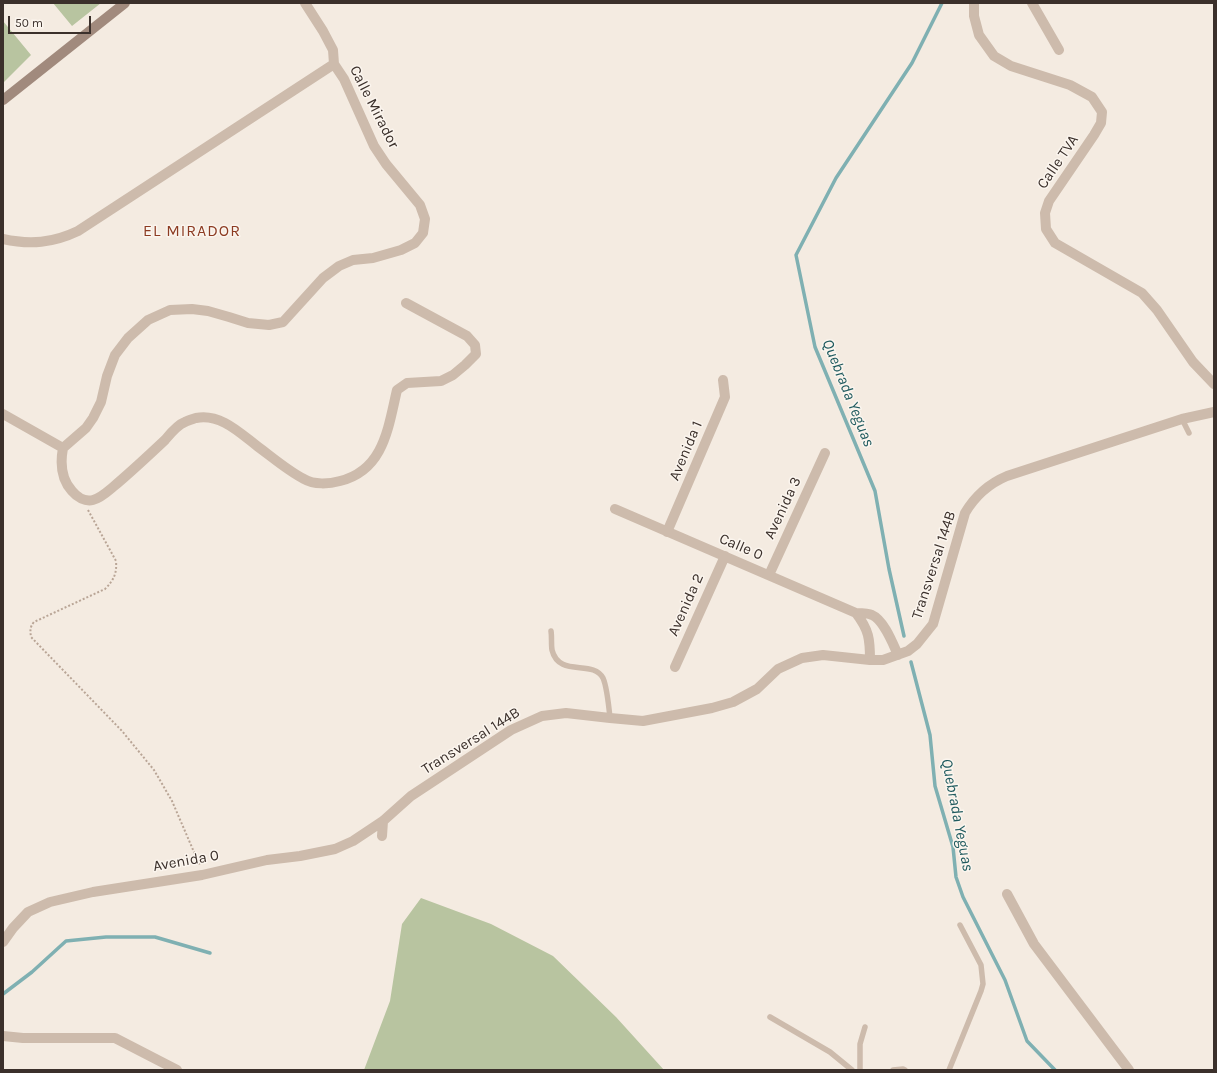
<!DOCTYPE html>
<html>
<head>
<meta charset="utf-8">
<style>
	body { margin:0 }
	#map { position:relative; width:1217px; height:1073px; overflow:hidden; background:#f4ebe1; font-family:Karla,sans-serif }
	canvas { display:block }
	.frame { position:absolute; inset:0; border:4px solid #3b302b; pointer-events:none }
	.scale { position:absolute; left:8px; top:16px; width:83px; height:18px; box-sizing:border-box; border:2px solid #3b302b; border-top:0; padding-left:5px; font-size:12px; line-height:14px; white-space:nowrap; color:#3b302b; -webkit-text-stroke:3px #fbf5ee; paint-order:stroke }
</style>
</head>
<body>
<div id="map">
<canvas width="1217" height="1073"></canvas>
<div class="frame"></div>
<div class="scale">50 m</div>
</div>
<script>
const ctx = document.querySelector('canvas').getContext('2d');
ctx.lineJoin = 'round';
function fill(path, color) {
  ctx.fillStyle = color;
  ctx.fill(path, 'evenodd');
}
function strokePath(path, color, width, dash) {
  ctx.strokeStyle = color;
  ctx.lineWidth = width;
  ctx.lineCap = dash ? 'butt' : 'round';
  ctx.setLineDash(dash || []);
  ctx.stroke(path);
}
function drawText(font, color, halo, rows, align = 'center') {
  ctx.font = font + ' Karla,sans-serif';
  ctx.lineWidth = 3;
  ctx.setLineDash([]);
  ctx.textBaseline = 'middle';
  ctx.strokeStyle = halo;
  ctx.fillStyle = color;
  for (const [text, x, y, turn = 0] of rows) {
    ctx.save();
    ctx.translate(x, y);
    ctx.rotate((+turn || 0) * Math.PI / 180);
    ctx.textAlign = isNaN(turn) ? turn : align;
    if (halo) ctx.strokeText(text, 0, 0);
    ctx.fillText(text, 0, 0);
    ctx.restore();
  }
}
fill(new Path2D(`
	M53,3H101L72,26Z
	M3,21L31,55L3,83Z
	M421,898L491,924L553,956L616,1017L664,1070H364L390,1001L402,924Z`), '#b8c4a0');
strokePath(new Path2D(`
	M904,636L889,569L875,491L815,347L796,255L836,178L912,63L942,3
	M911,662L930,735L935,786L953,847L956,877L963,897L1005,980L1027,1041L1055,1070
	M3,994L32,972L66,941L106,937H155L210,953`), '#7fb0b2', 3.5);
strokePath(new Path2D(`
	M88,510L116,561C117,573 114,580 105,589L34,622C30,627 30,630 31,637L122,731L154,770L172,801L200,866`), '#b9a596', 2, [2, 2]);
strokePath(new Path2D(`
	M1182,419L1189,433
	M551,631C552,637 551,644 552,650C559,678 593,659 603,678C607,687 609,708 610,718
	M770,1017L830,1052L852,1070
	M860,1070V1044L865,1027
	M893,1070L903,1069L905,1070
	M949,1070L981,991L983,984L981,965L960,925`), '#cdbbac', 5.5);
strokePath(new Path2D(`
	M974,3V16L979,35L994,56L1011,66L1070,85L1092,97L1102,112L1101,123L1094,135L1049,201L1045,213L1046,229L1055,243L1142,293L1157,310L1193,362L1214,384
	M1032,3L1059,50
	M3,239C30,245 53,243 78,231L334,64
	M3,414L63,448L86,428L93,418L101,402L107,376L115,355L128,338L148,320L170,310L192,309L208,311L229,317L248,323L269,325L283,322L323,278L339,266L353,260L373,258L401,250L415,243L423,233L425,219L420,205L386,164L374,146L344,79L334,64L333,50L323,31L305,3
	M63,448C60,464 61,479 72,491C77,497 85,502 93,500C101,498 107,492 113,487C131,472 148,456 165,440C170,434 177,425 185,422C188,420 193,419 196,418C220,413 240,433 257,446C272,457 288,471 304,479C314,485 329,484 340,481C384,470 388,428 397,390L407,383L441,381L453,375L465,365L476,354L475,345L467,336L406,303
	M615,509L856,613C861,613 868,613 872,615C884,620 893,644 898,655
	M667,532L725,397L723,380
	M769,575L825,453
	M856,613C869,630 870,639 870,660
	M675,667L725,556
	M382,836L383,821
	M1007,894L1034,944L1129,1070
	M3,942L13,928L28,912L50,902L93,892L202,875L267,860L300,856L335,849L353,841L383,821L411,796L511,730L542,716L566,713L610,718L643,721L712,708L733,702L757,689L778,669L802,658L823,655L870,660H883L908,651L917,644L933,624L965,513C975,496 988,484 1007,476L1182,419L1214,412
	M3,1036L23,1038H115L177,1070`), '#cdbbac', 10);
strokePath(new Path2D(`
	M3,100L125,3`), '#a18a7d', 10);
drawText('15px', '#3b302b', '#fbf5ee', [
	["Calle Mirador",374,107,63],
	["Calle TVA",1058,162,-56],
	["Avenida 1",686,451,-67],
	["Avenida 3",783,508,-65],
	["Calle 0",741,547,23],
	["Transversal 144B",934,565,-72],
	["Avenida 2",686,605,-66],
	["Transversal 144B",471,741,-32],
	["Avenida 0",186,861,-10]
]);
ctx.letterSpacing = '1px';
drawText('16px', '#8c3b22', '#fbf5ee', [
	["EL MIRADOR",192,231]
]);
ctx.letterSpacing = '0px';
drawText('italic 16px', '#1f5a5e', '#fbf5ee', [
	["Quebrada Yeguas",848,393,68],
	["Quebrada Yeguas",957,815,79]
]);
</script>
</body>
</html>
